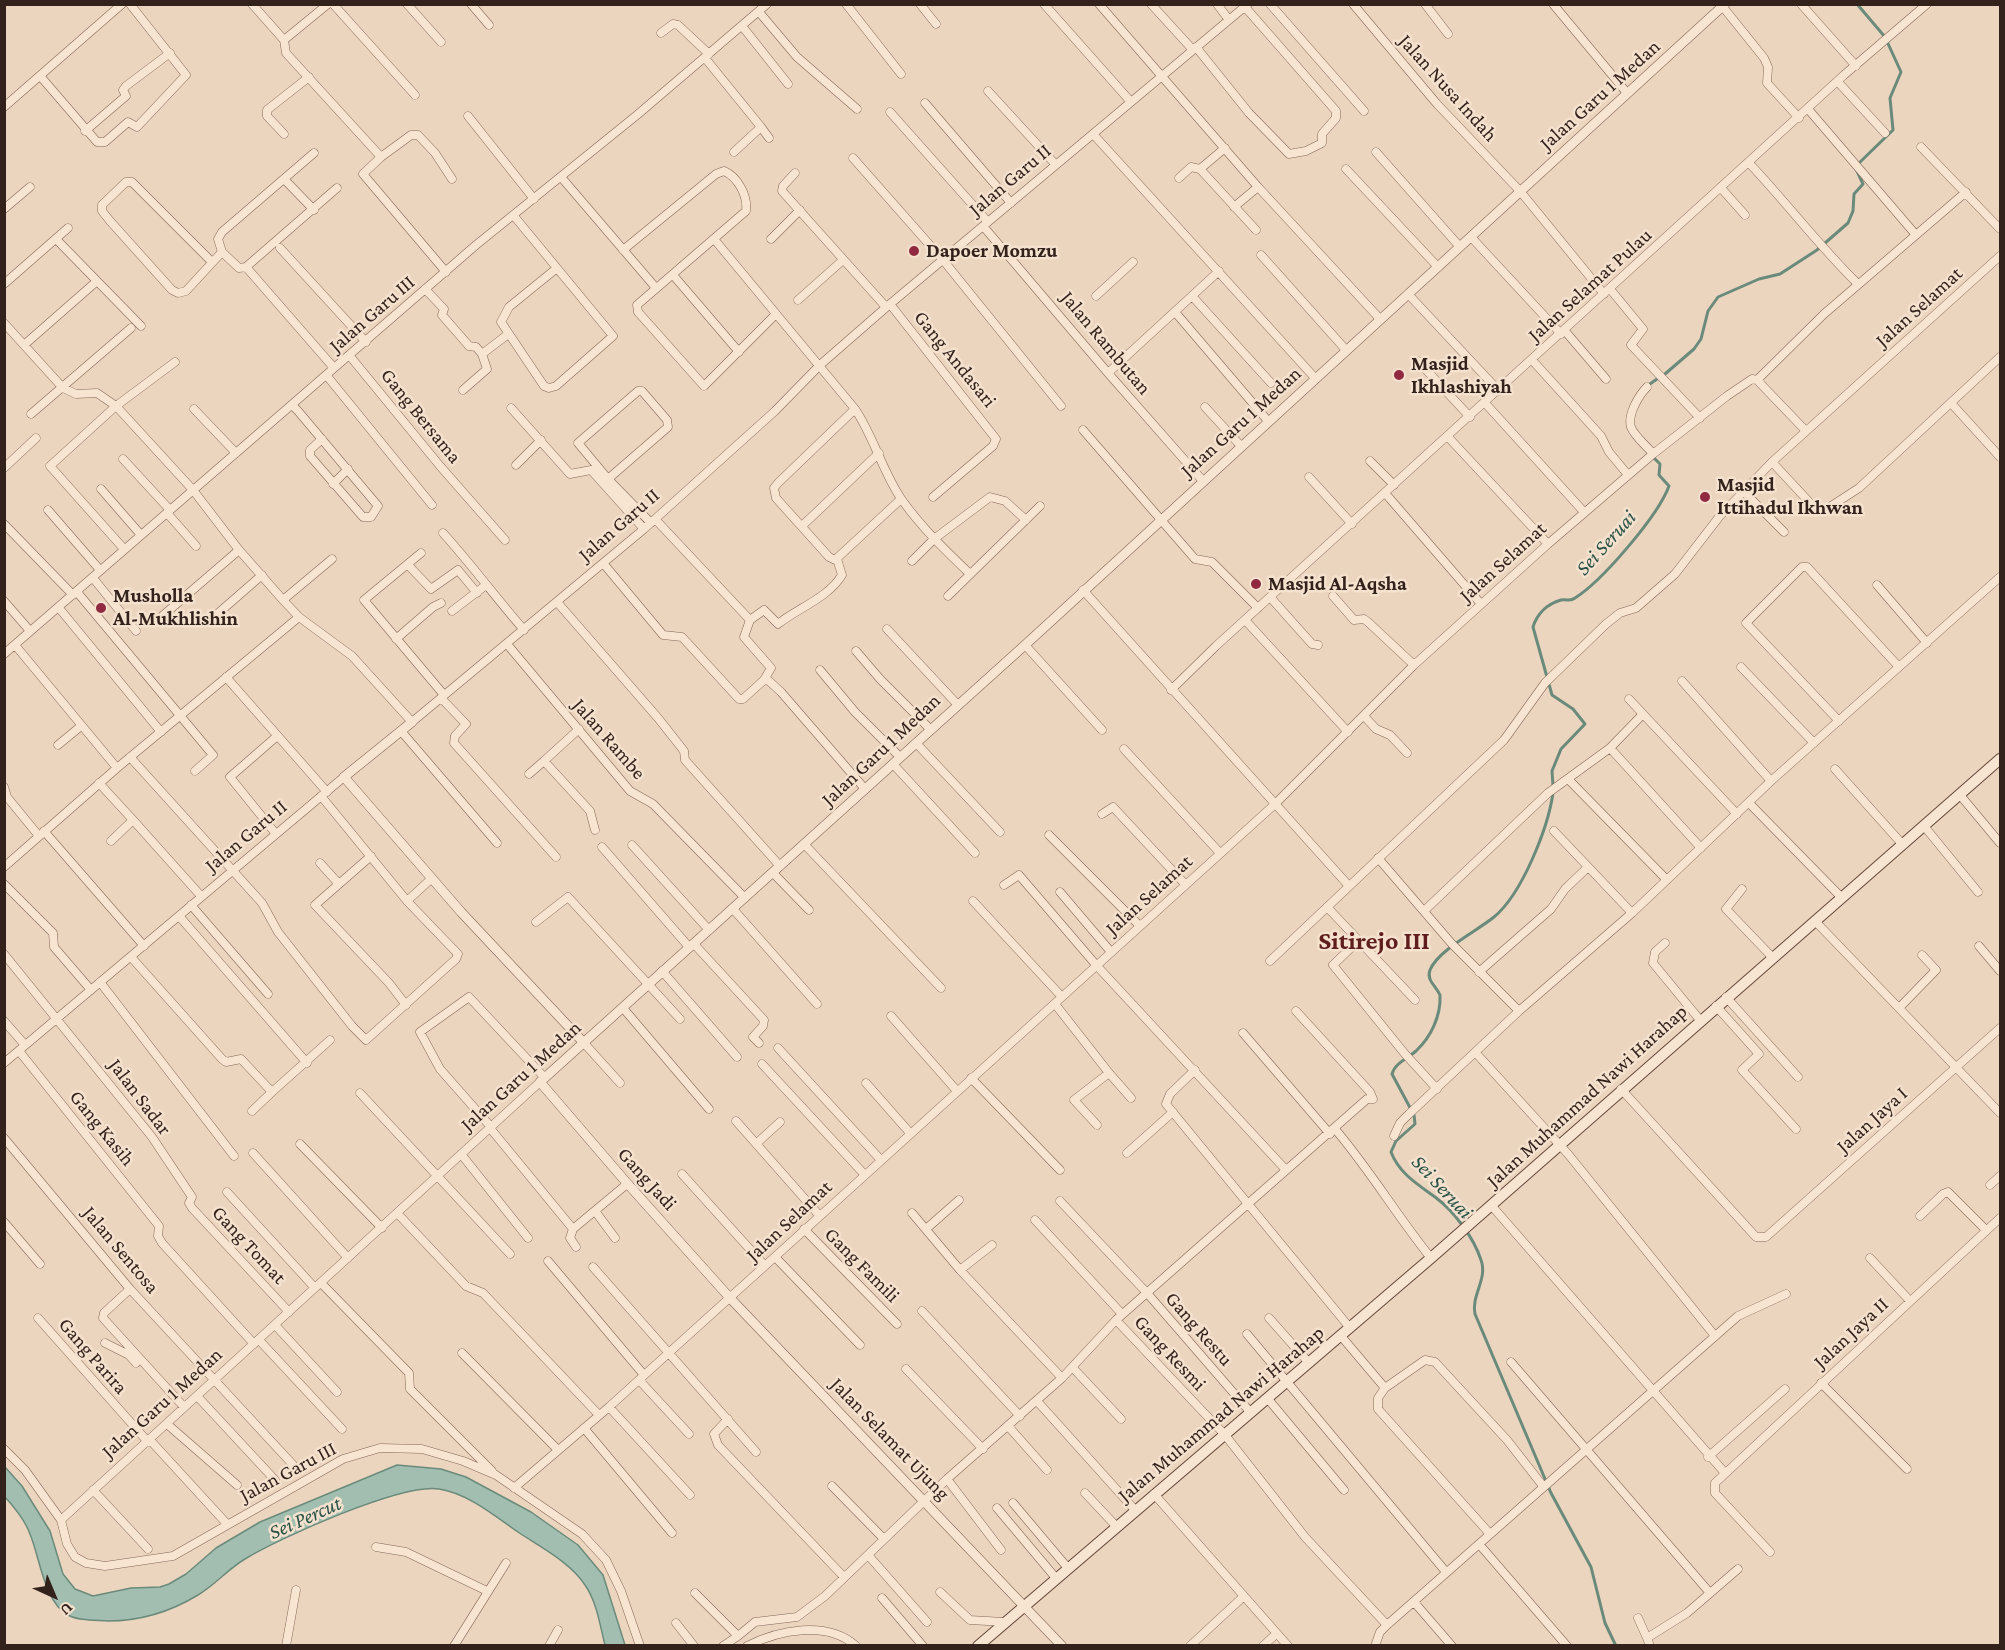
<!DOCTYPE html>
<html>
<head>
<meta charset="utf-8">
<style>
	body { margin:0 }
	#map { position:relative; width:2005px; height:1650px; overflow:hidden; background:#ecd5be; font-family:"Crimson Pro",serif }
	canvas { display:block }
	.frame { position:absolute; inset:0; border:6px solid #33221c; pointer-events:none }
	.north { position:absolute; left:24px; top:1566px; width:60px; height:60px; -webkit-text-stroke:4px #f4e1ce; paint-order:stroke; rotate:136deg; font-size:16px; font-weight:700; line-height:24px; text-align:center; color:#33221c }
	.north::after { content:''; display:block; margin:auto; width:21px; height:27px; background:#33221c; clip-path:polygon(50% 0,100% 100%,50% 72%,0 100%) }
</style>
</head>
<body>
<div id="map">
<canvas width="2005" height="1650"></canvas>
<div class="frame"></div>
<div class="north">U</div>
</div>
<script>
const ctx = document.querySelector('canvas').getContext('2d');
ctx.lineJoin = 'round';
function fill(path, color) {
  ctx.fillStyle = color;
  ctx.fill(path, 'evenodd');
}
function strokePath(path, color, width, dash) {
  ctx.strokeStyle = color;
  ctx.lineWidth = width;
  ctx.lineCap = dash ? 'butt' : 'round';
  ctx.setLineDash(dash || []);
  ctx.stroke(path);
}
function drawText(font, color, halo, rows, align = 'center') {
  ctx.font = font + ' "Crimson Pro",serif';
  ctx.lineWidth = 5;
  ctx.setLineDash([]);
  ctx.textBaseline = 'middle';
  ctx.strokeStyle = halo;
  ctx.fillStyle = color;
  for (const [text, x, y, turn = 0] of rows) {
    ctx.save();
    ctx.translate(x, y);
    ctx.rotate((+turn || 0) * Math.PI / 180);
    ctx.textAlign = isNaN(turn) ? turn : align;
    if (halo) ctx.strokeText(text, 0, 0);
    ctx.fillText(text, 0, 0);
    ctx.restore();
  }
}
const water = new Path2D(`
	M397,1465L441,1469L466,1477L531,1512L578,1545L603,1575L625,1645H605C600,1626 597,1602 585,1585C570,1562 540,1547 518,1532C495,1516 467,1493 439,1489C402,1483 279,1538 245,1559C228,1569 215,1585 198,1595C170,1612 140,1621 108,1621C95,1620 79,1621 68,1615C44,1602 40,1558 30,1534C25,1520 15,1508 5,1497V1467L22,1486L50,1531L63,1574L75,1589L93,1596L131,1588L160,1587L169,1584L186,1574L216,1548L260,1522Z`);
fill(water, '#a2beb0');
strokePath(water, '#6a8b7c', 1.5);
strokePath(new Path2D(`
	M1857,4L1885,37L1901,72L1890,98L1893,130L1858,164
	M1665,374L1694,349L1701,339L1708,311L1718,297L1759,279L1780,274L1817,250L1848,223L1853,211L1854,194L1863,184L1856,169
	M1647,386L1657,379
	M1553,786L1552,771L1561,749L1585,724L1573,709L1552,695L1533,627C1537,614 1547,604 1561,600C1567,599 1570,602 1575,598C1602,581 1658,516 1669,486L1659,475L1660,464L1653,457
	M1553,793C1548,828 1522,894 1494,917C1477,931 1438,950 1430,970C1426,980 1436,986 1440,995C1441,1016 1431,1037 1416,1051C1408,1058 1395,1063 1392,1074L1414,1115L1415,1124L1396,1141L1391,1152C1399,1173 1417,1184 1435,1197C1454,1211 1474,1238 1481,1260C1488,1279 1471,1295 1475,1314L1551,1493L1591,1567L1605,1623L1616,1646`), '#6a8b7c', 3);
const minor = new Path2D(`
	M252,4L284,40
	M333,4L415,95
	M407,4L441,42
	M471,4L489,25
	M846,4L901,74
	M920,4L936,24
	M1044,4L1131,102
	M1099,4L1258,187L1380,319
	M1151,4L1193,50
	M1217,4L1229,20
	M1270,4L1364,111
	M1353,4L1437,104L1520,191L1604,294
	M1425,4L1448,34
	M1553,4L1627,93
	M1801,4L1856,66
	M1723,7L1764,58L1768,67L1767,83L1799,118
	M759,12L797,57L857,109
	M742,26L788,84
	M661,33L673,24L678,25L709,54
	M284,40L286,53L381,157L411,135H418L435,153L452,179
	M284,40L328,4
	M1196,47L1249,113L1289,154L1306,151L1322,143V134L1336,118V111L1245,7
	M705,58L761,127L734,152
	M41,77L97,142H105L128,122L137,127L186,75L130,4
	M1838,82L1885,133
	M988,91L1056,165
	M925,103L1011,203
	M4,107L122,4
	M1808,109L1916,235
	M890,112L988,222
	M468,116L534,199
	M761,127L769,138
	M85,131L126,96L123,90L126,86L170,53
	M284,134L267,116V110L309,77
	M1093,134L1315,378
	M1921,147L2000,229
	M1376,152L1460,247
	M314,153L222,232L218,239L222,252L239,268L246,267L337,188
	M381,157L363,174L446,272
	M853,158L943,260L1061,406
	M1749,163C1787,203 1819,246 1858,284
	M1200,169L1256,230
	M1346,169L1438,267
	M795,173L783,186L782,191L886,307
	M561,177L656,288
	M1179,178L1191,167L1200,169L1225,148
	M284,179L314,210
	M1721,188L1745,215
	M1234,207L1258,187
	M4,209L30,187
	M514,216L613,336L556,386L549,388L544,386L501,322L509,307L557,268
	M983,226L1108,373L1203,481
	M1471,237L1561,334
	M56,239L97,281
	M714,239L855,409C874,437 883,473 902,500C922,528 945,550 969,573
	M771,239L800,210
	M280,248L366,342
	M623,250L716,174L724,171C738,177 748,196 746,211L637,305L638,312L704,386L775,315
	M1261,255L1346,350
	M212,262L132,182H126L102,205V211L110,221L172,290L178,293L186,291L222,252
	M246,267L334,368
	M673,275L739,352
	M4,284L68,228
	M425,289L444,309L442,315L469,346L476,347L482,354
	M1610,289L1643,329L1631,345L1700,418
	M1408,294L1499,391
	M1096,296L1133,262
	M1192,296L1271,383
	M798,300L843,260
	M890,304L996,439L993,446L933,497
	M1175,312L1268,421
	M4,323L63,388L76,394L97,393L116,406L193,490L239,550L283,600L299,617L352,656L412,722L644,529L775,411L820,365L890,304L1248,4
	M1565,331L1606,379
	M24,345L97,281L141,326
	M349,355L440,466L505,540
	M1532,360L1601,436L1609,452L1628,475
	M1418,361L1470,417
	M1108,373L1219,271
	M327,376L432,505
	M1757,380L1824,314L1966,192
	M1647,387C1639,395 1627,415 1631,427C1634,436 1647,446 1653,454
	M463,390L487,369L482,354L507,335
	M1485,403L1584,512
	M1951,403L2000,457
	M293,406L298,411L378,506L371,517H363L310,456V450L322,439
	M1205,407L1241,446
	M511,408L570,474L591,470L644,529
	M194,409L236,453
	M855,409L778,483L774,488L776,498L829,557L835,560L901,499
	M31,414L131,328
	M1083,430L1195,559L1212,562L1258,608
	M1448,437L1548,544
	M123,459L170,510
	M1370,461L1394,485
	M1772,462L1811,504L1825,510L1859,488L2000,357
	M516,465L541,440
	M4,468L36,438
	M1309,477L1352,524
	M608,479L668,427L667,420L642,391H638L578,443L608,479L651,523
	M333,484L348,469
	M101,489L141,535
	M1743,491L1784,532
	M1385,493L1481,604
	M48,510L100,570
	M167,513L196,546
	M655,519L750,620
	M4,524L73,595
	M802,526L879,453
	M443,533C472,565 496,598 524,630
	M124,549L50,466L116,406L175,362
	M421,553L364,600L444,695
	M912,561L934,539L990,497L1005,501L1026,520
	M603,563L663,635L682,637L739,699H743L764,680L771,668L744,637L750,620L764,610L778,624C798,608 828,598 842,575L837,559
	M408,565L431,589L458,570L477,593
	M93,578L136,631
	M1877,585L1927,643
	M1083,590L1349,886
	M77,592L213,755L195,771
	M948,596L1040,506
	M1333,596L1354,620L1364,619L1368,622L1414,665
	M1270,597L1312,644L1318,645
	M283,600L332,559
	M4,601L30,631
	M557,602L658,718L684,751L685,760L780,866
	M59,608L161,732
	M452,611L486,585
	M215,616L262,575
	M160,618L239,550
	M1245,620L1348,732
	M887,629L957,704
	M396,639L433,607L441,603
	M507,644L630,791L653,804L745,898
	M15,645L117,768
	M1025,645L1102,730
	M856,651L880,679L930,729
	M4,654L476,245L637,115L767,4
	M1741,667L1814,743
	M820,670L855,712L900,757
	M226,677L327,792
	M764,680L769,681L781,692L865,789
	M1682,681L1771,781
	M1171,690L1216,646L1844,75L1927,4
	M441,698L466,724L455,736L454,743L556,857
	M1629,699L1643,714
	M1365,717L1376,729L1390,735L1407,753
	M1839,721L1746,623L1802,567H1807L1899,667
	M579,729L544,761L590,811L595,830
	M401,731L497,843
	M916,743L1000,832
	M58,745L81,726
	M1610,748L1701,848
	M1124,749L1220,853
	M130,757L262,903L278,932L352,1026L366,1040L456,959L458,954L407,901L321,796
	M893,764L975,853
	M1835,769L1903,845
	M529,774L544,761
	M1568,779L1667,880
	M99,783L133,820L111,841
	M4,787L7,797L39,836
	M1960,795L2000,843
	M1749,803L1842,898
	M1102,814L1113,807L1185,884
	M133,820L201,896
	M1924,826L1978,892
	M44,831L144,946
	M1554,831L1632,913
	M276,834L230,777L276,737
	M1049,835L1140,926
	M804,844L941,988
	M632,845L709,930
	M602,847L689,947
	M371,856L315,905L389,983L406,1005
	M1378,858L1452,944L1519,1011
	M320,863L339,884
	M4,867L117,768L299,617
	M773,873L809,910
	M4,884L53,933L54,947L91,990
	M1004,885L1019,875L1097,966L1286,1170
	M1742,889L1726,909L1772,957
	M1060,892L1111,952
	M407,901L431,879
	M973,901L1062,997
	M191,905L268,994
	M1327,907L1415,1000
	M733,909L817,1004
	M1424,911L1548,793L1610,748L1643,714L1737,814
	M179,916L307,1063
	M1815,921L2000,1113
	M536,922L568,897L648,984
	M1359,940L1333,965L1405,1054L1437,1089
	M1665,943L1655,952L1653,963L1700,1020
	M694,944L764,1020L763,1026L753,1037L759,1043
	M1979,946L2000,971
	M4,954L152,1137L192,1197L189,1203L192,1208L289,1312
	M131,957L222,1059L226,1062L241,1059L272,1092L330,1040
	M1270,961L1504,740L1545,683L1606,624L1620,613L1636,608L1675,574L1719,517L1772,462L2000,256
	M662,971L737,1057
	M1479,972L1551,909L1565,889L1588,867
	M100,982L234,1156
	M648,984L680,1019
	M1726,997L1798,1077
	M1055,1004L1109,1073L1074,1100L1097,1125
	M1716,1006L1759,1054L1742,1070L1796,1129
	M623,1008L709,1109
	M1899,1008L1936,970L1922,955
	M891,1016L957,1091
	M4,1021L25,1045
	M1243,1033L1330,1134
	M584,1043L620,1083
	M778,1048L880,1159
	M19,1051L159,1226L158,1236L162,1243L254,1344
	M1475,1052L1568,1154L1715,1336
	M4,1063L344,777
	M762,1064L864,1174
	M1195,1070L1170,1094L1166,1104L1350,1328
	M1109,1073L1131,1098
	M971,1078L1060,1170
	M866,1083L910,1133
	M1621,1089L1756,1237H1766L2000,1028
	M360,1093L510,1254
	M252,1111L272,1092
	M736,1121L819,1215
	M491,1127L440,1069L420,1032L469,997L545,1078
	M490,1128L573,1229
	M1335,1129C1370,1170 1397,1216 1431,1258
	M1394,1136L1400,1123L1409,1114L1519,1011L1632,913L1771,781L2000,577
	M4,1138L130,1289L296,1468
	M757,1143L780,1122
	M300,1144L382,1228
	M253,1153L348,1258
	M1127,1153L1173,1112
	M461,1154L528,1238
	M682,1174L765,1266
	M1990,1185L2000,1176
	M227,1192L315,1288
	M1060,1201L1147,1293L1251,1413
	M1491,1205L1725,1473
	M595,1211L615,1238
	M397,1213L466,1286L483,1293L599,1415
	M912,1213L960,1270L1062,1378
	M1920,1216L1943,1194L1948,1192L1986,1230
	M1035,1220L1122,1314
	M4,1222L40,1264
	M804,1229L897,1324
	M926,1229L959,1200
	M576,1247L570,1238L573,1229L627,1184
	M775,1257L860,1345
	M1870,1258L1910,1301
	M548,1261L644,1375
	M593,1267L756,1452
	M960,1270L992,1245
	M321,1283L409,1373L410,1389L492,1471
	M130,1289L104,1313L103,1318L184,1407
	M922,1311L1020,1416
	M38,1318L148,1442
	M1269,1318L1309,1363
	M1116,1320L1225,1435L1305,1537L1387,1625
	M275,1325L337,1392
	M1247,1334L1446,1572
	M1341,1336L1385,1388L1378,1398V1409L1490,1534
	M259,1340L342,1429
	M105,1343L129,1355L136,1363
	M462,1353L558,1450
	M1511,1362L1710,1593
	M1073,1368L1121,1419
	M906,1369L983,1449
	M639,1380L689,1434
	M1821,1383L1907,1469
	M1385,1388L1425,1360L1435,1362L1507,1440L1543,1486
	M197,1396L275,1480
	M1268,1399L1344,1490
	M1037,1401L1135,1510
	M609,1407L690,1495
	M728,1419L714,1434L718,1445L844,1577
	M167,1424L237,1485
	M1008,1426L1047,1470
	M584,1428L672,1533
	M150,1440L227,1524
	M4,1449L25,1470L61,1520L67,1544L75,1557L86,1563L105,1566L173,1556L343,1459L380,1448L422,1449L463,1461L496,1475L582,1534L606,1560L621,1591L640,1646
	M1708,1457L1785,1389
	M947,1479L1001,1550
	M832,1486L884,1539
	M514,1488L609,1407L1274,805L1414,665L1548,544L1653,454L1727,396L1752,379L1757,380L1805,430
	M93,1490L148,1549
	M1085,1493L1116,1526
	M1154,1494L1288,1646
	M1013,1503L1067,1567
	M997,1508L1055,1577
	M61,1520L540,1082
	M1479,1544L1567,1646
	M376,1547L406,1552L487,1591
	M1770,1552L1715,1493V1483L2000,1218
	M868,1555L927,1622
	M940,1592L970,1620L1004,1622
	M695,1593L738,1636L755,1622L797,1617L825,1596L947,1479L1062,1378L1116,1320L1367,1099H1373L1370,1092L1296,1011
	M882,1598L923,1646
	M1414,1602L1452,1646
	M1638,1618L1647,1638
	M676,1623L694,1646
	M286,1646L296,1590
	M454,1646L506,1563
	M549,1646L558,1630
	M723,1646L738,1636
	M747,1646C779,1630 827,1620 856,1646
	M1190,1646L1244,1596
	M1263,1646L1276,1634
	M1375,1646L1380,1632L1387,1625L1738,1316L1786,1294
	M1650,1646L1647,1638L1687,1613L1738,1569`);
const tertiary = new Path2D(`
	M412,722L344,777L461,912L584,1043
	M1062,1646L730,1298L626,1182L540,1082L1025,645L1725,4`);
const secondary = new Path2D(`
	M978,1646L1431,1258L2000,759`);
strokePath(minor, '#846658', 9);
strokePath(tertiary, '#846658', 10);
strokePath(secondary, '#65483b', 12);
strokePath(minor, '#f7e4d1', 8);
strokePath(tertiary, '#f7e4d1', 9);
strokePath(secondary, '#f7e4d1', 10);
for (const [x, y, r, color] of [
	[914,251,6,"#912a40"],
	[1399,375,6,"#912a40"],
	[1705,497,6,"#912a40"],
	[1256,584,6,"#912a40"],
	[101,608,6,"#912a40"]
]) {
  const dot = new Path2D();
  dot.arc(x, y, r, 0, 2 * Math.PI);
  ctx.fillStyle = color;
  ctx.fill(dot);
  strokePath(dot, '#f4e1ce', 2);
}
drawText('20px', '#33221c', '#f4e1ce', [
	["Jalan Nusa Indah",1448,88,48],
	["Jalan Garu 1 Medan",1600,95,-42],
	["Jalan Garu II",1010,180,-40],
	["Jalan Selamat Pulau",1590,285,-42],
	["Jalan Selamat",1919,307,-42],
	["Jalan Garu III",372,314,-41],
	["Jalan Rambutan",1106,343,50],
	["Gang Andasari",955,359,51],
	["Gang Bersama",421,416,51],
	["Jalan Garu 1 Medan",1241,422,-42],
	["Jalan Garu II",619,525,-41],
	["Jalan Selamat",1503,562,-42],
	["Jalan Rambe",609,739,49],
	["Jalan Garu 1 Medan",881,750,-43],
	["Jalan Garu II",246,836,-40],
	["Jalan Selamat",1149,895,-42],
	["Jalan Garu 1 Medan",521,1076,-42],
	["Jalan Muhammad Nawi Harahap",1587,1096,-42],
	["Jalan Sadar",140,1097,53],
	["Jalan Jaya I",1872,1120,-42],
	["Gang Kasih",102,1128,51],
	["Gang Jadi",647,1179,48],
	["Jalan Selamat",789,1221,-43],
	["Gang Tomat",249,1245,47],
	["Jalan Sentosa",121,1250,50],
	["Gang Famili",862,1265,45],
	["Gang Restu",1199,1329,49],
	["Jalan Jaya II",1851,1333,-43],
	["Gang Resmi",1170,1353,47],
	["Gang Parira",93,1356,49],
	["Jalan Garu 1 Medan",162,1403,-42],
	["Jalan Muhammad Nawi Harahap",1221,1414,-40],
	["Jalan Selamat Ujung",890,1439,46],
	["Jalan Garu III",288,1472,-28]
]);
drawText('bold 20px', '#33221c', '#f4e1ce', [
	["Dapoer Momzu",926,251],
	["Masjid",1411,364],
	["Ikhlashiyah",1411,387],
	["Masjid",1717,485],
	["Ittihadul Ikhwan",1717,508],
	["Masjid Al-Aqsha",1268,584],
	["Musholla",113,596],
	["Al-Mukhlishin",113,619]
], 'left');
drawText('italic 21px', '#2b5348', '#f4e1ce', [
	["Sei Seruai",1606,543,-48],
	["Sei Seruai",1442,1187,47],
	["Sei Percut",305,1518,-24]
]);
drawText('bold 26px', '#5f1d1d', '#f4e1ce', [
	["Sitirejo III",1374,941]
]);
</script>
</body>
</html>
